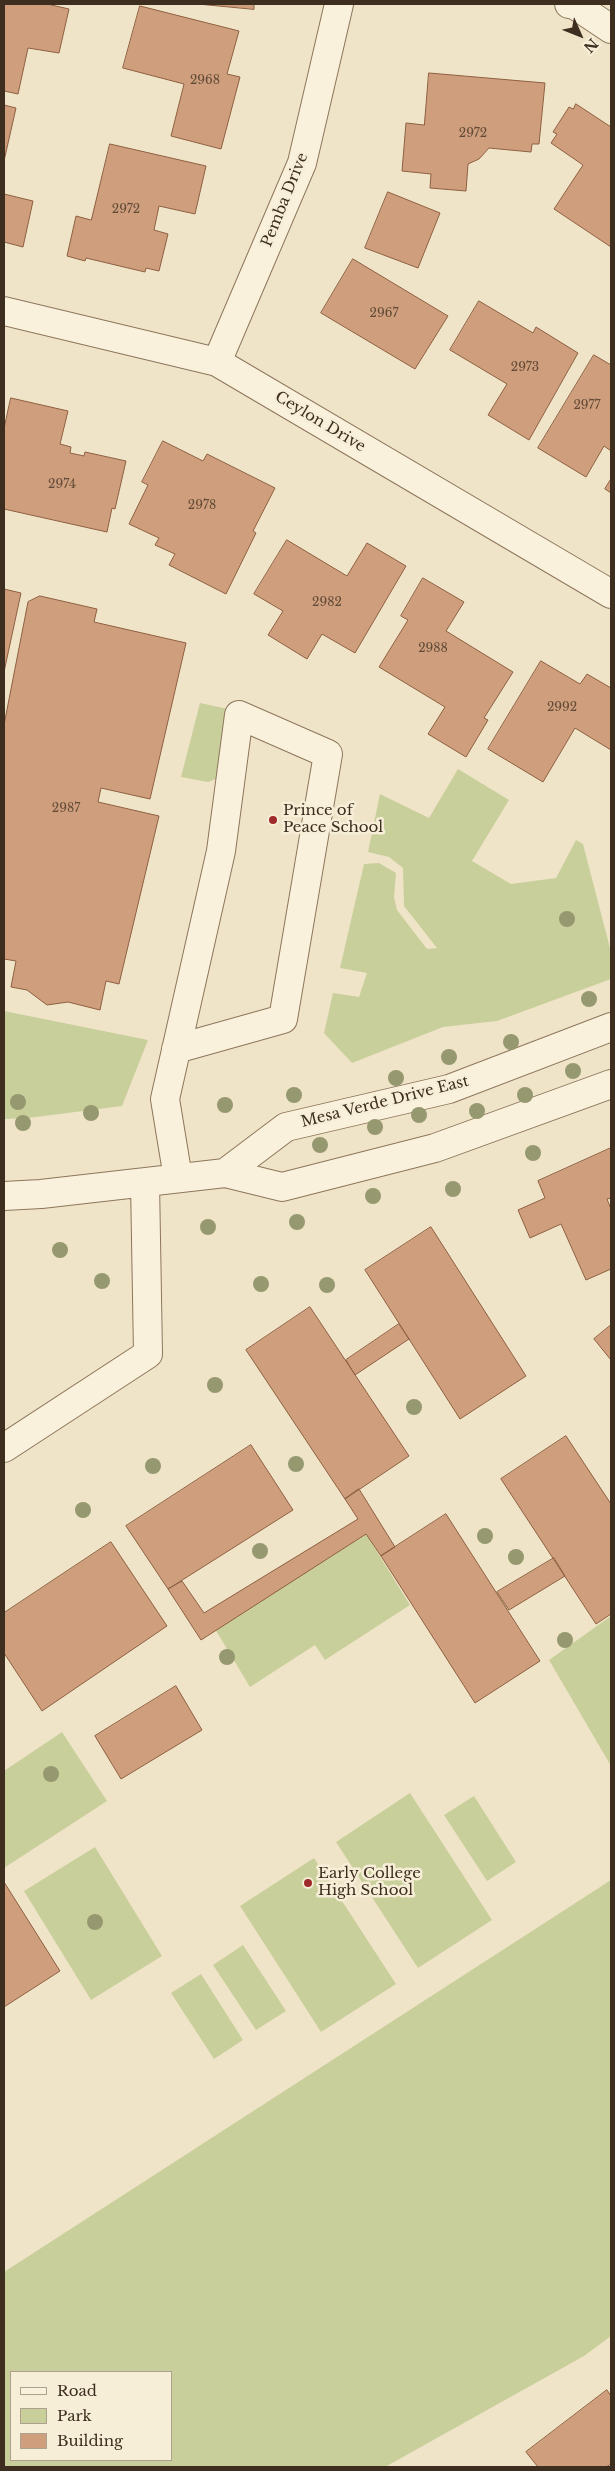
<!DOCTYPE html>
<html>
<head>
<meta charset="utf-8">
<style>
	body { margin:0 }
	#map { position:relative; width:615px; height:2471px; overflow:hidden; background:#f0e4c8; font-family:"Libre Baskerville",serif }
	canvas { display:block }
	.frame { position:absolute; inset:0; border:5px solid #3d2e20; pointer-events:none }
	.legend { position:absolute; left:10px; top:2371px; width:162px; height:90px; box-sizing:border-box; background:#f7eed8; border:1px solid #ada18e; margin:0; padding:6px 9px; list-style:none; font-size:15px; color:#3d2e20 }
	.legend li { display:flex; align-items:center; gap:10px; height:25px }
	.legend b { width:25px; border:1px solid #ada18e }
	.north { position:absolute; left:555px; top:10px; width:50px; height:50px; -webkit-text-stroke:4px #f7eed8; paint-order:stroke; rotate:134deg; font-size:14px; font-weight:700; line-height:20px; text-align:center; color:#3d2e20 }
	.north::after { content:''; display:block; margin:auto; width:18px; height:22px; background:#3d2e20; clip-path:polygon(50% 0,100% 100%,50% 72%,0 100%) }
</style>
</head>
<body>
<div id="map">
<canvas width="615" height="2471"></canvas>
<div class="frame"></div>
<ul class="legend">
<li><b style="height:6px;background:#faf1dc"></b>Road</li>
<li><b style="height:14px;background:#c9cf9b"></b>Park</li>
<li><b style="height:14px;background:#cf9f7d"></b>Building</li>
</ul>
<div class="north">N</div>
</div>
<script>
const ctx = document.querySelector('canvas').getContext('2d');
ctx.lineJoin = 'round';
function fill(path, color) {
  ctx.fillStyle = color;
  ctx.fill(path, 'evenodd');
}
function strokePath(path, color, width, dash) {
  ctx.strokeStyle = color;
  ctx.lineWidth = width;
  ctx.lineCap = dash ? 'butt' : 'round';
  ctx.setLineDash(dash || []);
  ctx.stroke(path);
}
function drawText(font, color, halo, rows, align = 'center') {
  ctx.font = font + ' "Libre Baskerville",serif';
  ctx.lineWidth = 5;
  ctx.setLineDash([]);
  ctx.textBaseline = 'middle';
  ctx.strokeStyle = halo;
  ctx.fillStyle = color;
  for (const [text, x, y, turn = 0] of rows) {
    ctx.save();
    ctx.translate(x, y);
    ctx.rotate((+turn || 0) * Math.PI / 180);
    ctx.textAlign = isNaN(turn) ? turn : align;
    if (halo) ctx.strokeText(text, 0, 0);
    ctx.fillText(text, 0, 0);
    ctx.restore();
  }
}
fill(new Path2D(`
	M200,703L228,709L221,777L208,782L181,777Z
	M458,769L509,800L472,861L511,884L556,878L576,840L583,844L611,952V979L497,1021L443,1027L352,1063L324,1033L333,993L359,997L367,973L340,968L364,864L379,863L396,873L394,897L397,910L427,949L437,948L404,906L403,868L389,857L368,852L380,794L429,818Z
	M4,1011L148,1040L122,1106L28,1118L4,1119Z
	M366,1534L410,1605L325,1660L315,1645L250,1687L215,1629Z
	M611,1616V1766L549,1660Z
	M62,1732L107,1801L4,1868V1771Z
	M410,1793L492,1920L418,1968L336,1842Z
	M474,1796L516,1862L487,1881L444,1815Z
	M95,1847L162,1956L91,2000L24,1891Z
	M314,1858L396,1984L321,2032L240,1906Z
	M611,1880V2336L584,2356L385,2467H4V2272ZM11,2372H171V2460H11Z
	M243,1945L286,2011L256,2030L213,1965Z
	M201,1974L243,2040L214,2059L171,1993Z`), '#c9cf9b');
const building = new Path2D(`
	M4,4H47L69,9L59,53L28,48L18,94L4,91Z
	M198,4H254V9Z
	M140,6L239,31L227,74L240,77L221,149L171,136L184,84L123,68Z
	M429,73L545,83L539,144H532L531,152L489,148L479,159L468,164L466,191L430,188L431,174L402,171L406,123L424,125Z
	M576,104L611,127V247L554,209L583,165L551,143L557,134L553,132L569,107L573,109Z
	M4,105L16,108L4,161Z
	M110,144L206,166L195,214L159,206L154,230L168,234L159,271L146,268L145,272L86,258L85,261L67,256L76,216L91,220Z
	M388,192L440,213L418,268L365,248Z
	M4,194L33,201L23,247L4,242Z
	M353,259L448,316L415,369L321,313Z
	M479,301L533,333L536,327L578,353L529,440L488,415L507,384L450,350Z
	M594,355L611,365V451L604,446L586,477L538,448Z
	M11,398L68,411L60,444L71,447L70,453L84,456L85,452L126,461L115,509L112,508L107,532L4,509V429Z
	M163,441L203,461L207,454L275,488L253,531L256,533L226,594L169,565L175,554L155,545L159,538L129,524L148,485L142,482Z
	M611,479V493L605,489Z
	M287,540L347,576L367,543L406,566L355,653L322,634L307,659L268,635L283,611L254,594Z
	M423,578L464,602L446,631L513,672L484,718L488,720L466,757L428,734L445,707L379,667L408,620L401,616Z
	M4,589L21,593L4,672Z
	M40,596L97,609L94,622L186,643L150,799L101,788L98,802L159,816L119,984L106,981L100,1010L68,1002L47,1005L27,990L11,987L16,961L4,959V725L28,602Z
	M541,661L580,684L587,674L611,688V750L575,728L543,782L488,749Z
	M611,1148V1198L607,1199L611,1209V1269L586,1280L561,1224L530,1238L518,1210L545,1198L538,1181Z
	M431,1227L526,1376L460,1419L365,1270Z
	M310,1307L409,1456L345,1499L246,1350Z
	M399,1324L409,1339L355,1375L346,1360Z
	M611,1325V1360L594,1339Z
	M566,1436L611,1504V1614L596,1624L501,1479Z
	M251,1445L293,1510L168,1589L126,1526Z
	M359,1489L395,1547L381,1556L366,1534L201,1640L168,1589L182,1581L204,1613L358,1519L345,1499Z
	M446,1514L540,1661L475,1703L381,1556Z
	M111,1542L167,1626L42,1711L4,1653V1613Z
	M554,1558L565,1576L509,1610L497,1592Z
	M176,1686L202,1730L121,1779L95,1736Z
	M4,1882L60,1971L4,2007Z
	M607,2390L611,2396V2464L606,2467H538L526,2452Z`);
fill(building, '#cf9f7d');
strokePath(building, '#8d5f41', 1);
const minor = new Path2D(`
	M569,4L575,5L611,29
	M4,311L217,362L611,594
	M217,362L302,163L339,4
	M176,1049L283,1019L328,754L239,715L221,851L165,1099L178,1178
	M225,1173L286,1127L449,1089L611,1027
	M4,1196L41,1194L225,1173L282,1187L435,1148L611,1084
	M4,1448L148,1354L145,1182`);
strokePath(minor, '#8d765c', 30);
strokePath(minor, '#faf1dc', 28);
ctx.fillStyle = '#96986f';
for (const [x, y] of [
	[567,919],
	[589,999],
	[511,1042],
	[449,1057],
	[573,1071],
	[396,1078],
	[294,1095],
	[525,1095],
	[18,1102],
	[225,1105],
	[477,1111],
	[91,1113],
	[419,1115],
	[23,1123],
	[375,1127],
	[320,1145],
	[533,1153],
	[453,1189],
	[373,1196],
	[297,1222],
	[208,1227],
	[60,1250],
	[102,1281],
	[261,1284],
	[327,1285],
	[215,1385],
	[414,1407],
	[296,1464],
	[153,1466],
	[83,1510],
	[485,1536],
	[260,1551],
	[516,1557],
	[565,1640],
	[227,1657],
	[51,1774],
	[95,1922]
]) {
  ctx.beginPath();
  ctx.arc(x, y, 8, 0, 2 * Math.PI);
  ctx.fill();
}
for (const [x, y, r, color] of [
	[273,820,5,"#9e2a2b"],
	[308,1883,5,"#9e2a2b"]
]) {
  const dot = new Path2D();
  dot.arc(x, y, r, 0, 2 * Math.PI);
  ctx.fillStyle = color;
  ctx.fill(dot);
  strokePath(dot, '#f7eed8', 2);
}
drawText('12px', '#624a37', null, [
	["2968",205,81],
	["2972",473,134],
	["2972",126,210],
	["2967",384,314],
	["2973",525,368],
	["2977",587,406],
	["2974",62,485],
	["2978",202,506],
	["2982",327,603],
	["2988",433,649],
	["2992",562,708],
	["2987",66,809]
]);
drawText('15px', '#3d2e20', '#f7eed8', [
	["Pemba Drive",285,200,-68],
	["Ceylon Drive",320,422,31],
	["Mesa Verde Drive East",385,1102,-14]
]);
drawText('15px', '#3d2e20', '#f7eed8', [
	["Prince of",283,811],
	["Peace School",283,828],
	["Early College",318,1874],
	["High School",318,1891]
], 'left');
</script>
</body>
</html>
